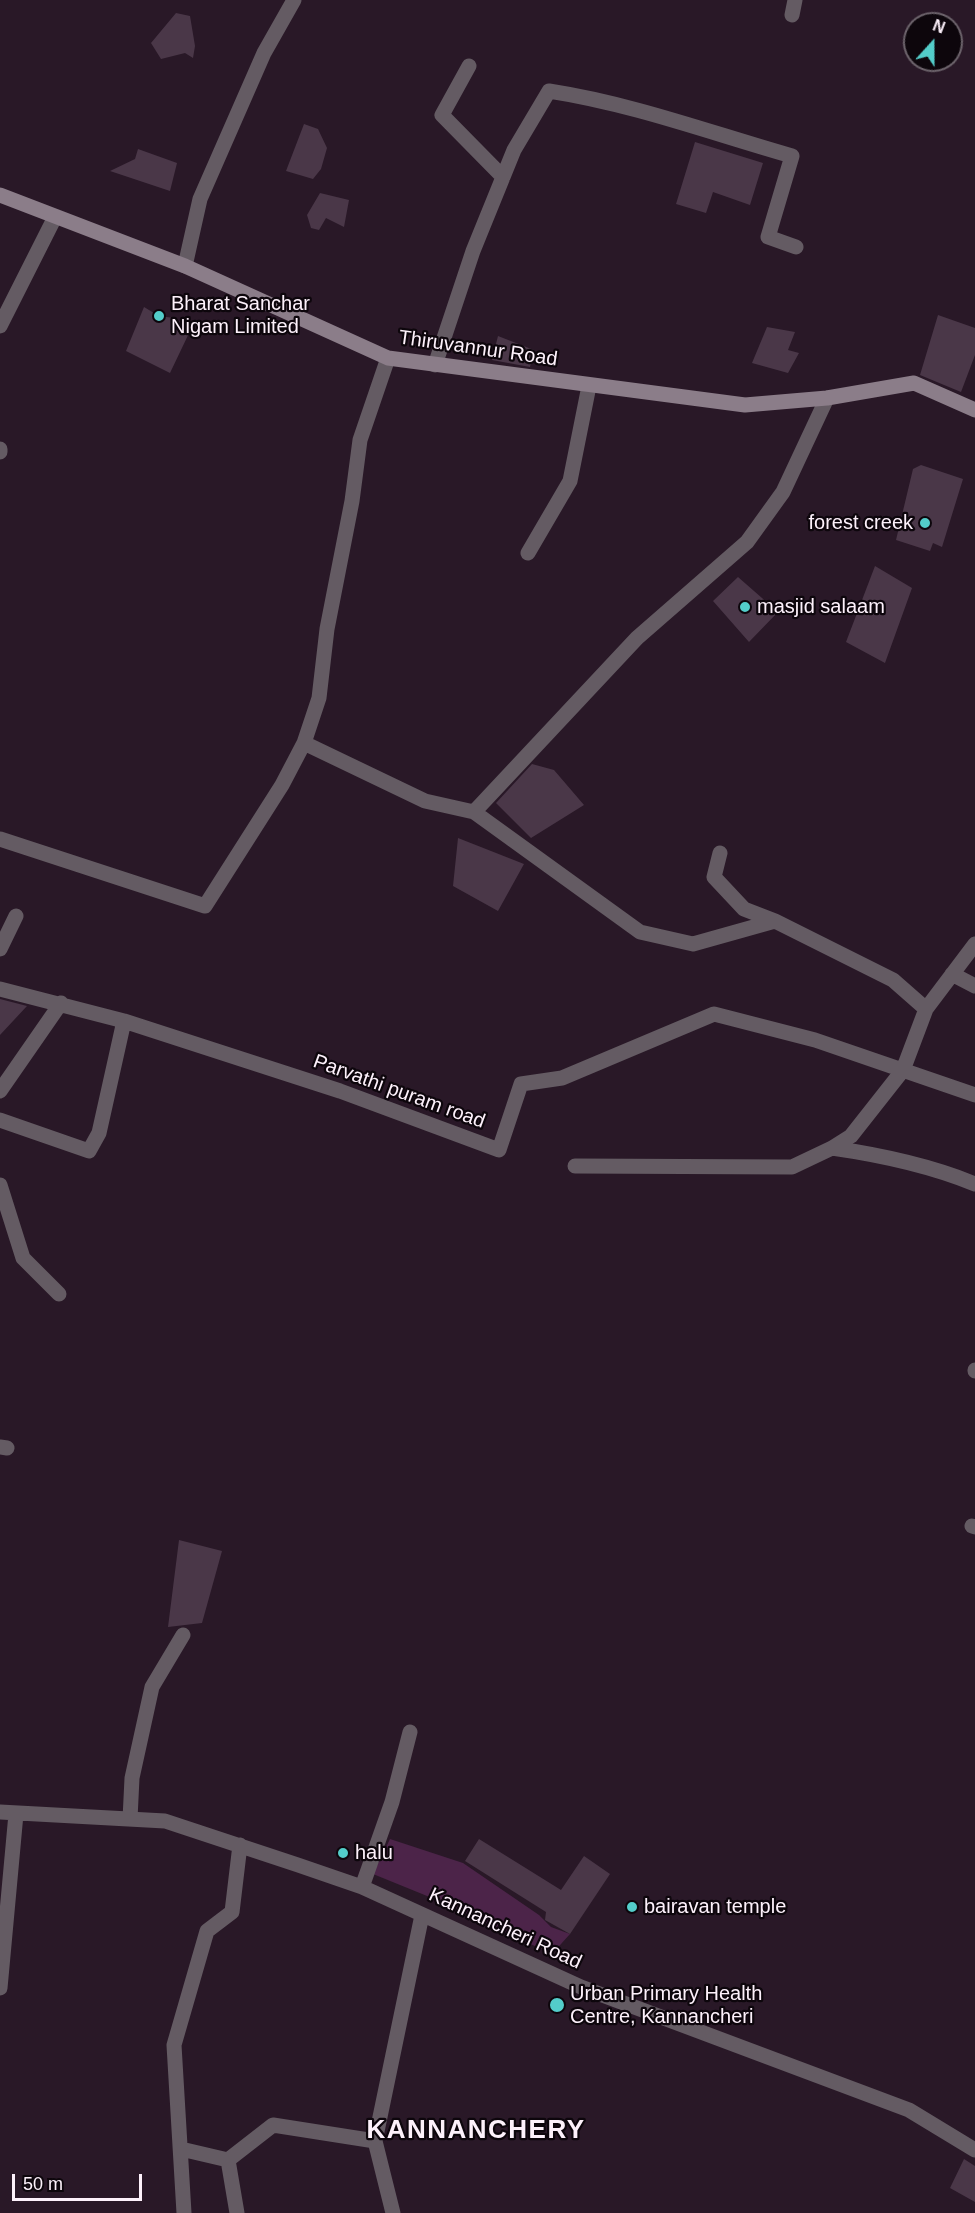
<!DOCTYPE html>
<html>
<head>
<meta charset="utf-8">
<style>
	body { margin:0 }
	#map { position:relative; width:975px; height:2213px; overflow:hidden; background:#291827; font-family:Arial,sans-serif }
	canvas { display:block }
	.north { position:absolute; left:903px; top:12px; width:60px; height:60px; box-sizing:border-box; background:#0d060c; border:2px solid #6d646c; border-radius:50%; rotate:21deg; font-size:16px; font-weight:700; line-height:24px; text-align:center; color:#fdf1fb }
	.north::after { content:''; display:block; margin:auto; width:21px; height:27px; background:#53cdca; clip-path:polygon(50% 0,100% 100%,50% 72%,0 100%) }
	.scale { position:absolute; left:12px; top:2174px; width:130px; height:27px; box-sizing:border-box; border:3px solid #fdf1fb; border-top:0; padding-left:8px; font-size:18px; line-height:21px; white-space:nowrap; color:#fdf1fb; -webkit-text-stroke:4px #0d060c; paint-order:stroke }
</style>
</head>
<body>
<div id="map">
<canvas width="975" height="2213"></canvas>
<div class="north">N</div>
<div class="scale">50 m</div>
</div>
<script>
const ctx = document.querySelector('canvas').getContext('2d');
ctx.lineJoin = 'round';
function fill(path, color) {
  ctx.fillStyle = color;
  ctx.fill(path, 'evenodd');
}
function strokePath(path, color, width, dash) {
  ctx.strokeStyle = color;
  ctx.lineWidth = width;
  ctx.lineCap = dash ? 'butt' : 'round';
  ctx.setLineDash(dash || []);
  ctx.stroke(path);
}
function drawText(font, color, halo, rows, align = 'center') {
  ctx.font = font + ' Arial,sans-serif';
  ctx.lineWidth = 4.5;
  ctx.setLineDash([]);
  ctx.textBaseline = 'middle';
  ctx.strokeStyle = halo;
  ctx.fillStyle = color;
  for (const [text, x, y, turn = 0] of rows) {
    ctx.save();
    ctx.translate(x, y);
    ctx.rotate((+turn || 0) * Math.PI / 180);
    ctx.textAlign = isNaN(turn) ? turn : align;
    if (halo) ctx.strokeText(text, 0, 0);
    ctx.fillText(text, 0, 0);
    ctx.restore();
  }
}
fill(new Path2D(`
	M390,1839L463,1863L539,1915L551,1927L570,1934L552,1954L432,1898L373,1874Z`), '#4c2449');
fill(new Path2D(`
	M176,13L190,16L195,46L193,58L185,53L161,59L151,43Z
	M304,124L318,129L327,148L321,169L313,179L286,171Z
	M695,142L763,163L750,205L713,192L706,213L676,204Z
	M138,149L177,163L170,191L110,171L135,159Z
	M320,193L349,200L344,227L326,218L319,230L311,228L307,215Z
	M144,307L159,316L174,318L191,329L170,373L126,351Z
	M938,315L975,328V355L961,392L920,375Z
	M767,327L795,332L788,350L799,353L788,373L752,363Z
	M498,336L534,350L530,367L492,360Z
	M921,465L963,479L942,547L933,543L930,551L896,540L913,469Z
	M875,566L912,588L885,663L846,642Z
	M738,577L778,612L749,642L713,601Z
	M532,764L554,770L584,805L531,838L496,803Z
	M458,838L524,864L498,911L453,886Z
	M0,999L27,1006L0,1035Z
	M179,1540L222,1551L202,1623L168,1627Z
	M479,1839L561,1890L584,1856L610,1874L570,1934L545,1920L546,1912L465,1861Z
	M964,2159L975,2166V2202L950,2188Z`), '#4a3748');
strokePath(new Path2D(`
	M792,15L795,0
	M469,66L442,115L503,177
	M185,266L200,199L264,53L294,0
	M0,326L55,217
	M435,365L473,251L514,150L549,91C633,104 711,133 792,156L768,237L796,247
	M0,449V452
	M528,553L570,481L589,386
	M304,743L425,801L474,812L640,932L693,944L775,921L893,980L926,1009L903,1070L851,1136L832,1148L792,1167L575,1166
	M474,812L637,638L747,542L783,492L827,398
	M0,839L205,906L282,785L304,743L319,698L327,629L352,501L360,440L388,358
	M720,853L714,877L744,909L775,921
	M0,949L16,916
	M952,974L975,986
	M0,989L124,1021L340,1091L499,1150L521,1084L562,1078L714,1014L815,1040L975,1095
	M926,1009L975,944
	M0,1091L61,1003
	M0,1120L89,1151L99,1133L124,1021
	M832,1148C881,1155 929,1165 975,1184
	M0,1185L23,1258L59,1294
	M975,1370V1371
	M0,1447L7,1448
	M972,1526L975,1527
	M0,1812L165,1821L298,1865L362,1887L581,1987L909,2110L975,2150
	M130,1819L132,1778L152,1687L183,1635
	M362,1887L392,1802L410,1732
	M0,1988L16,1814
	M375,2141L422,1915
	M181,2149L228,2160L237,2213
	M228,2160L273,2125L375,2141L393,2213
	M184,2213L174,2045L207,1931L232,1912L240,1845`), '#645b63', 15);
strokePath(new Path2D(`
	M0,195L185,266L388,358L745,405L827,398L914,383L975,410`), '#8b7d89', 15);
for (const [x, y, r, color] of [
	[159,316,6,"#53cdca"],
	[925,523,6,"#53cdca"],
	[745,607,6,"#53cdca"],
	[343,1853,6,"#53cdca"],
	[632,1907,6,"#53cdca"],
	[557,2005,8,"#53cdca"]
]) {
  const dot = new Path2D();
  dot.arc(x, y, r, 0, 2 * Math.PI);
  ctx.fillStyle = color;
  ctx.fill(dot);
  strokePath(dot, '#0d060c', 2);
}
drawText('20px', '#fdf1fb', '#0d060c', [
	["Bharat Sanchar",171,304],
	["Nigam Limited",171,327],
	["forest creek",913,523,"right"],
	["masjid salaam",757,607],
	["halu",355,1853],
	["bairavan temple",644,1907],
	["Urban Primary Health",570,1994],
	["Centre, Kannancheri",570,2017]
], 'left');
drawText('20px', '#fdf1fb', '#0d060c', [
	["Thiruvannur Road",478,349,8],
	["Parvathi puram road",399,1092,20],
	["Kannancheri Road",505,1929,25]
]);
ctx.letterSpacing = '1.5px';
drawText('bold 26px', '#fdf1fb', '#0d060c', [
	["KANNANCHERY",476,2131]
]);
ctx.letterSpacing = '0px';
</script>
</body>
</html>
